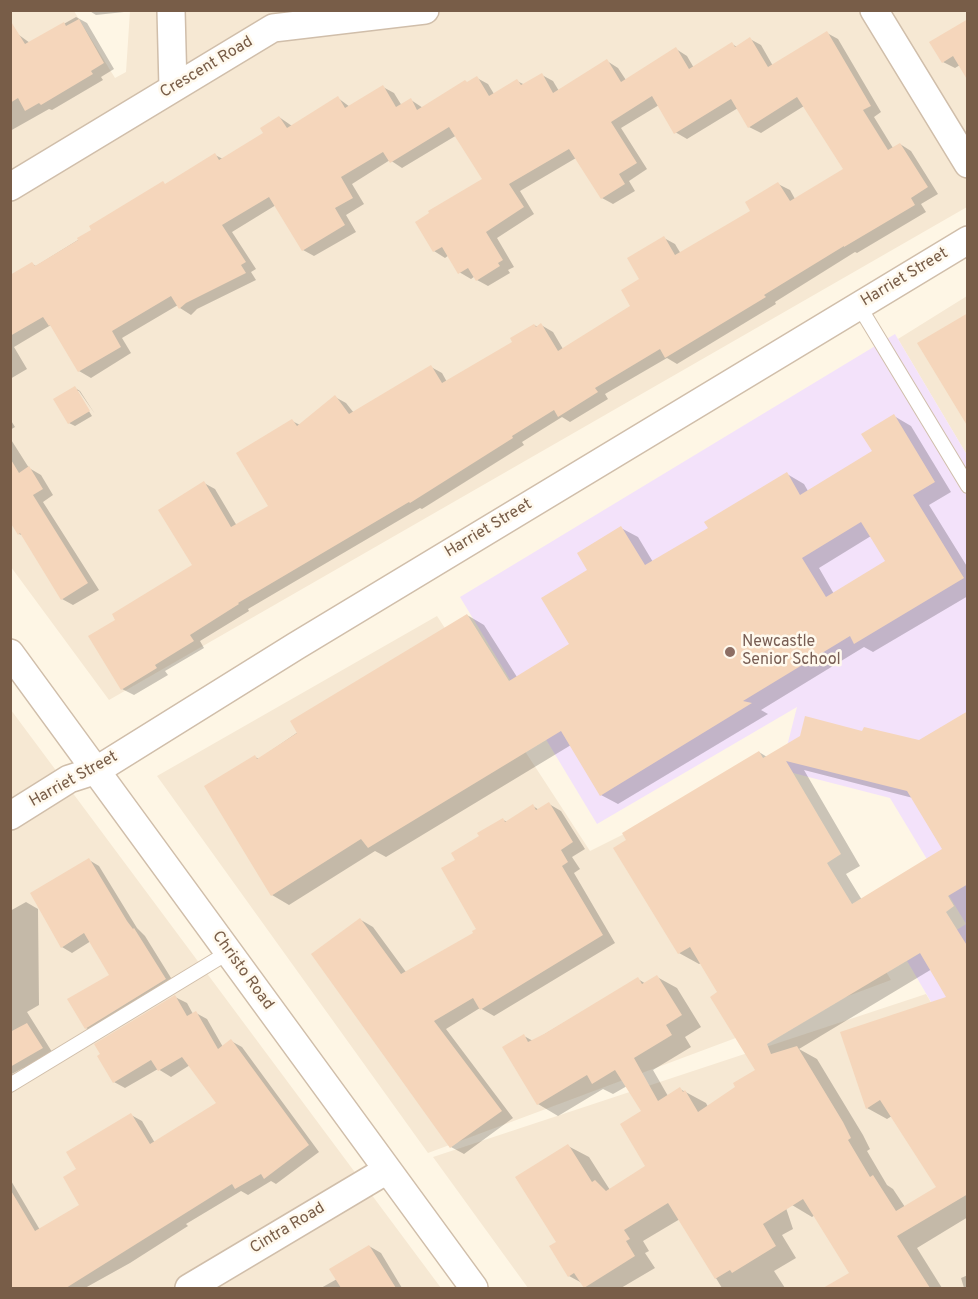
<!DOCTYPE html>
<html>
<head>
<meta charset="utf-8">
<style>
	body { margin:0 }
	#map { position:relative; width:978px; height:1299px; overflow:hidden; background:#fef6e5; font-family:Overpass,sans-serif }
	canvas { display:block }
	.frame { position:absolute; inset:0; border:12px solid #785d48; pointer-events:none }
</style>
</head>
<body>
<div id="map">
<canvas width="978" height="1299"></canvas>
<div class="frame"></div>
</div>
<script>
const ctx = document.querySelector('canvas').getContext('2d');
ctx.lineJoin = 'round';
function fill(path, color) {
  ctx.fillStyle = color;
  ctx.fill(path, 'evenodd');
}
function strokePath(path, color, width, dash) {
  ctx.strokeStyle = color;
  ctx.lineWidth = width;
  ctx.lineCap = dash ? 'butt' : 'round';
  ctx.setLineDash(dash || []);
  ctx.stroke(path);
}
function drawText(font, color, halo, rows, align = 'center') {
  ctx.font = font + ' Overpass,sans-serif';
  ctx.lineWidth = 5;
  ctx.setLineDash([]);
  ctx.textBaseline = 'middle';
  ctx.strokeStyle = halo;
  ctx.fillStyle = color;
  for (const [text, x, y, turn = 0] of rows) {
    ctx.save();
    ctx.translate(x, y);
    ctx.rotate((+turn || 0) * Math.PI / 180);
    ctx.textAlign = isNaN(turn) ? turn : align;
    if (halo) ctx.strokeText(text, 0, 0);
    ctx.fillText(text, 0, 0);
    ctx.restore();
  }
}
fill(new Path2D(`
	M10,11H74L115,78L126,72L130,11H967V207L109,700L11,567Z
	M967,296V455L898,339Z
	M437,616L590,851L764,764L891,980L428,1153L157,776Z
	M11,710L441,1288H11Z
	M926,994L967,1063V1288H528L433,1157Z`), '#f6e8d3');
fill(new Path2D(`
	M895,334L967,455V1063L907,961L966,924L890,798L793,773L784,758L797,707L597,824L460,597Z`), '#f3e2fa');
fill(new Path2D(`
	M88,10H124V12L96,15Z
	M76,17L87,23L114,69L101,77L103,80L52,110L49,109L10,131V40L19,35L30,43Z
	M968,20L960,65L955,68L943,62Z
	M827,33L838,39L881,112L874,117L893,148L900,144L911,151L938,194L921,204L926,212L857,253L855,252L775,302L776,304L677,364L667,358L605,394L608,399L570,422L562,417L522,442L524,445L422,509L420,508L248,609L249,611L200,641L204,648L165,671L168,675L134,695L122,689L117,620L194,565L204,483L215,489L237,526L270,506L292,421L300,425L335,397L346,403L354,413L431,367L442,373L447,382L514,342L534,325L538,327L541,325L553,332L563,349L632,307L642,280L664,238L675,244L681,254L753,212L778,184L790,190L795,199L845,170L804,106L761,133L749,127L738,108L687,139L675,132L659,105L621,128L647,169L629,181L635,191L613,204L602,198L576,158L520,191L534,214L497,238L514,267L508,270L510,273L488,286L477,280L475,276L471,279L459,272L449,255L445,258L434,251L484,180L457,135L402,168L390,160L352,184L364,204L346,215L356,232L314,256L303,250L276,205L232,232L256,269L251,272L256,280L197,309L191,315L180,308L178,305L122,338L131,353L91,378L79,371L51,325L14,347L27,369L10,379V274L13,275L32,264L36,266L215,155L223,159L265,134L279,117L292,126L338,98L350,107L383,87L394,93L402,106L411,100L423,108L477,78L488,84L494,94L517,81L525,85L542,75L553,81L559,91L607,61L618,68L626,80L676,49L687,56L694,68L732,44L737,47L750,39L761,45L773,66Z
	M75,388L80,391L95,414L79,391H76L92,416L75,426L69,423Z
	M894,416L911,426L951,492L929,505L968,568V596L873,652L864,647L761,710L768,714L618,804L601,795L571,745L386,857L375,851L289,905L272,895L255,757L259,759L467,615L484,625L517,677L571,645L589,570L621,528L638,537L653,562L710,528L787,474L804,484L808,491L874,452ZM871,536L887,561L834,594L819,568Z
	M10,419L15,427L10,430Z
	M10,438L29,468L41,475L53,495L43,502L99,590L73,605L62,599L24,536L19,534L10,519Z
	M968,713V1217L917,1248L942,1288H843L838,1281L851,1274L815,1215L812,1217L792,1205L779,1187L793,1229L782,1235L796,1258L774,1271L785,1288H722L680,1219L643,1241L649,1251L645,1253L655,1268L621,1288H587L585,1287L582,1283L569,1276L558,1242L568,1146L589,1157L610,1190L647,1167L643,1111L627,1086L613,1094L603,1089L558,1116L538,1104L524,1036L533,1041L638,979L646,984L657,977L677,988L701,1027L685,1037L691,1047L653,1070L668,1096L680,1089L706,1103L708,1107L737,1087L757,1070L719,993L701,963L699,964L679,953L759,752L767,757L863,733L920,742ZM804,770L913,798L944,850L862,900L846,874L860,866ZM932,969L949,997L867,1108L887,1119L892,1116L938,1188L905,1207L893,1189L887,1185L867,1151L870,1149L863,1135L817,1059L799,1049Z
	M549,804L561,811L585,849L572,857L580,869L574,873L615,943L494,1016L480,1008L446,1029L513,1118L464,1154L451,1147L361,920L373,927L406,972L475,934L478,929L457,861L503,820L508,822L533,806L539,810Z
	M89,860L99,866L137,928L145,936L176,986L96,1034L86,1028L111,975L91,941L72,953L62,947Z
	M26,902L38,909L39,1005L27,1012L54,1055L28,1071L23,1068L10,1075V911Z
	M175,997L187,1003L193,1014L196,1013L207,1019L223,1047L231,1041L242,1047L319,1152L276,1184L271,1181L248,1195L241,1191L186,1224L188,1226L130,1263L85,1288H10V1179L40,1230L81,1206L78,1169L131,1115L142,1121L155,1143L218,1104L190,1065L171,1077L158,1069L125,1088L114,1082Z
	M369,1246L381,1253L402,1288H321L337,1279Z
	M968,1275V1288H964L961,1278Z`), '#0003');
fill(new Path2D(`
	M79,19L104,63L91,71L93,74L41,105L39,103L25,111L18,98L10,103V20L25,44L64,22L66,26Z
	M968,19V81L953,56L942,63L929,42Z
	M827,31L871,106L863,110L888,150L900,143L928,187L911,198L915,205L844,247V246L764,295L766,297L665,358L660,349L595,388L598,392L558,417L554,410L512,436L513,438L410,503L409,502L238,603L239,604L190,635L194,641L155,665L157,668L121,690L88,636L115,620L112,614L192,565L158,510L204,481L231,527L268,506L236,453L292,419L297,426L335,395L349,414L431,365L442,383L512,342L510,338L534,324L536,327L541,323L558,351L630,306L621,290L639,279L627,258L664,236L675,255L750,211L745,202L778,182L790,201L843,169L797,97L748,128L731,99L674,134L652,96L611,122L637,163L619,174L625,184L601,199L569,149L509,184L524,207L486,232L503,260L498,263L500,266L476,281L468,268L458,274L442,247L433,252L415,222L429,213L428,211L482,179L449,127L390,163L383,152L341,177L353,198L335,208L345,225L302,251L269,197L222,225L246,262L241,265L246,273L186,303L179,309L171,296L112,331L121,347L78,372L50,325L49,326L43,317L10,336V275L32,262L35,266L78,240L77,238L91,230L89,226L163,181L165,184L215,153L219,160L263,133L260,128L279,116L287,128L338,96L345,108L383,85L396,107L411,98L417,110L465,80L467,82L477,76L489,96L517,79L521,85L542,73L553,93L607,59L621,82L676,47L689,69L732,42L735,47L750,37L768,67Z
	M968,313V427L917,343Z
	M75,386L90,411L68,424L53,399Z
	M894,414L935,482L913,495L964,578L854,644L850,636L743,701L752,703L600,796L561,731L368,848L361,839L271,896L204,786L255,755L257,759L297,733L290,721L467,614L509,681L569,644L541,598L587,570L577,553L621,526L645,565L708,528L704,522L787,472L800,495L872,451L861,434ZM861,522L885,561L826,597L802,558Z
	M10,458L19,473L29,466L43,489L33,495L88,583L61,600L20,533L18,535L10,522Z
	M968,711V884L948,896L954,906L946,912L968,947V1194L897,1236L930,1288H823L849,1273L803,1199L763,1224L776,1246L732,1273L730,1270L715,1279L668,1203L624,1230L630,1239L626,1241L635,1256L584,1288L574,1273L568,1277L549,1246L556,1242L515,1177L568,1144L592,1182L595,1180L606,1191L645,1166L620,1124L641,1111L615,1070L592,1084L587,1075L537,1105L502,1047L524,1034L528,1042L544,1034L638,977L642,984L657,975L682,1015L666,1025L672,1035L634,1058L658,1101L680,1087L683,1092L685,1090L698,1112L735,1087L733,1083L755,1070L710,997L717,992L690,947L678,954L613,848L626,840L622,833L759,751L763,758L800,736L805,716L862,731L864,727L919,740ZM786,761L907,791L942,849L852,904L827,863L841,854ZM920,953L946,997L840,1032L866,1109L880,1100L936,1187L896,1211L873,1175L870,1177L848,1140L851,1138L843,1122L797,1046L771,1054L767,1044Z
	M549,802L573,842L561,850L568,862L562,866L603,935L480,1010L473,998L434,1021L502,1111L450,1148L311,954L360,918L401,974L473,933L472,931L476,929L441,868L455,860L451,853L479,836L477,833L503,818L505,822L533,804L536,810Z
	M89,858L127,921L133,929L134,928L166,979L85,1029L67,999L109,975L84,933L61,948L30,893Z
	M175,995L187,1016L196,1011L218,1049L231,1039L309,1145L264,1179L261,1174L235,1189L232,1184L66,1288H10V1189L35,1231L79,1205L63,1177L76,1169L66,1152L131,1113L150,1144L216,1103L182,1057L158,1071L151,1060L113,1083L97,1056L100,1054L94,1044Z
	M27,1023L43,1048L10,1067V1032Z
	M369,1245L396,1288H341L329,1269Z`), '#f5d6bb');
const lane = new Path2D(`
	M859,306L968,486
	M10,1085L229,952`);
const street = new Path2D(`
	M171,10L173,88
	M874,10L968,164
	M10,187L273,28L425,10
	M10,653L474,1288
	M10,816L69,779L97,770L296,646L968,240
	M189,1288L387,1170`);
strokePath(lane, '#d0beaa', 16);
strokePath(street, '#d0beaa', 30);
strokePath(lane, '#fff', 14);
strokePath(street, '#fff', 27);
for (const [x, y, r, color] of [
	[730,652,6,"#8d6e63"]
]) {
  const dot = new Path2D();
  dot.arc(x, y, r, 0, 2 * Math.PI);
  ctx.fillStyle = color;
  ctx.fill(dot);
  strokePath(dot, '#fff9ed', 2);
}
drawText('16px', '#785d48', '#fff9ed', [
	["Crescent Road",207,68,-31],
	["Harriet Street",905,278,-31],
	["Harriet Street",489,529,-31],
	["Harriet Street",74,780,-29],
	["Christo Road",242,971,54],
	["Cintra Road",288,1229,-31]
]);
drawText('16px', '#785e54', '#fff9ed', [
	["Newcastle",742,643],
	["Senior School",742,661]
], 'left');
</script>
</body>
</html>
